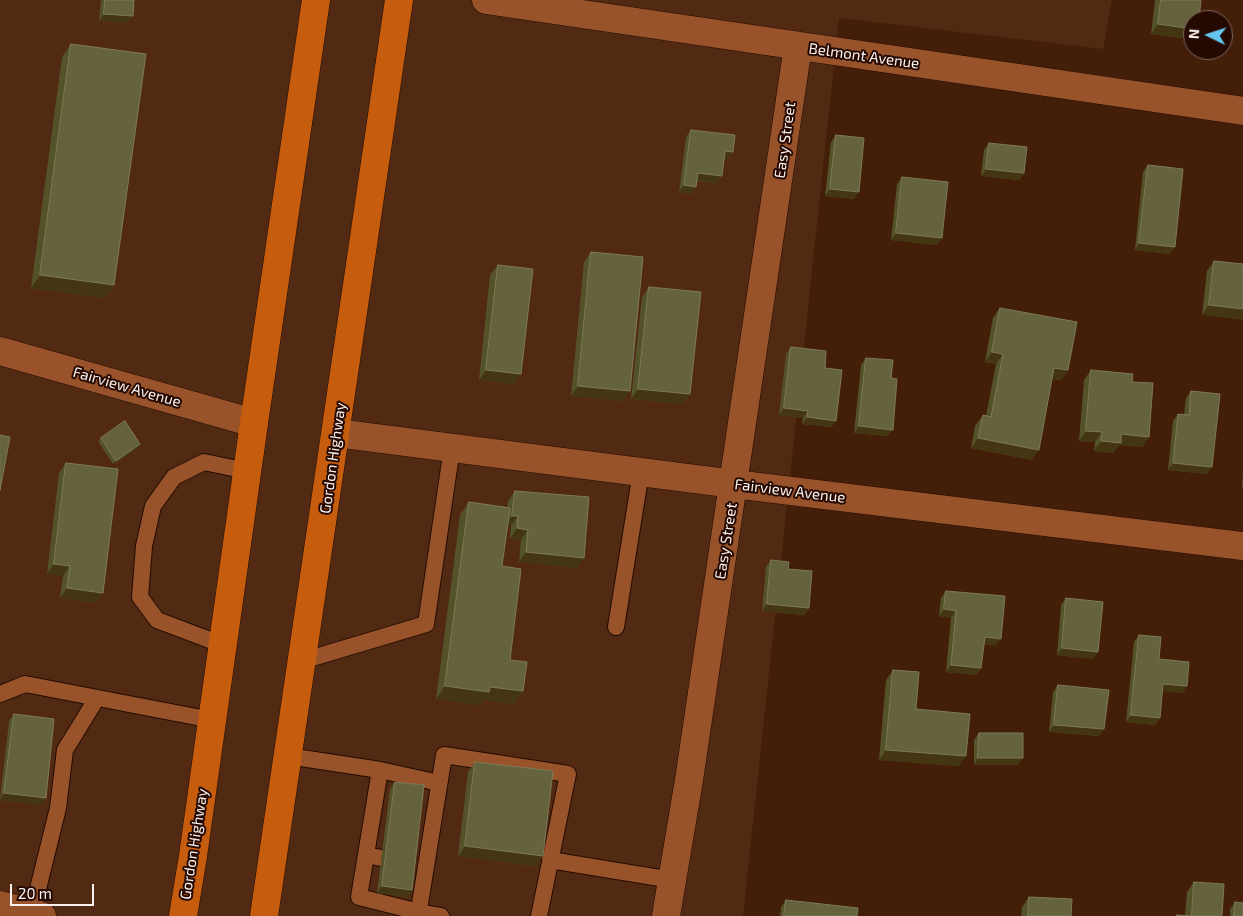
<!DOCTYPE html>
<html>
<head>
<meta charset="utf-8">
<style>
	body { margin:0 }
	#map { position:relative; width:1243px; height:916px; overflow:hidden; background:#431e09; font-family:"Exo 2",sans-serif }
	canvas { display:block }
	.north { position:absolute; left:1183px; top:10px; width:50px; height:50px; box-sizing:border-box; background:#250900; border:1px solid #7a665f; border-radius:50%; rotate:274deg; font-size:14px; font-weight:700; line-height:20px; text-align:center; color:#faf2ee }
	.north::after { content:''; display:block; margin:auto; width:18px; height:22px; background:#65c5ee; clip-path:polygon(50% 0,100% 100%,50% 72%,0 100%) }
	.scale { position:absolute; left:10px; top:884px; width:84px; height:22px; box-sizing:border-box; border:2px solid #faf2ee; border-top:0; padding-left:6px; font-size:15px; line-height:18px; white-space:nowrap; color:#faf2ee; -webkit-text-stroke:4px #250900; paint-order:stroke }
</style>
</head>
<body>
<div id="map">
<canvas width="1243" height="916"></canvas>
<div class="north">N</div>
<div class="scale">20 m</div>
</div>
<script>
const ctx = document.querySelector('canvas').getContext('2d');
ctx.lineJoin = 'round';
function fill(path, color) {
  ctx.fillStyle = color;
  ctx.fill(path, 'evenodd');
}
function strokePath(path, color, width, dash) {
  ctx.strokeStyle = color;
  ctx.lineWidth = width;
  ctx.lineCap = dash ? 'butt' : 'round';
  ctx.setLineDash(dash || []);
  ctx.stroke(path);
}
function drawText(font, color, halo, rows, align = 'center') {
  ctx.font = font + ' "Exo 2",sans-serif';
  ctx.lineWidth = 4;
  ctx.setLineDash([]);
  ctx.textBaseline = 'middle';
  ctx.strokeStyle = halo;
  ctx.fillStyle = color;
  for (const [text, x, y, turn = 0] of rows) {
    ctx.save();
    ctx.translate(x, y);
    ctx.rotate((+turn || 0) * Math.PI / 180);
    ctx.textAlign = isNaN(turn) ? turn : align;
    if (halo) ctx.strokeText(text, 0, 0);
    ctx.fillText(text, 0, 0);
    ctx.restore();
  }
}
fill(new Path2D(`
	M0,0H1112L1103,49L839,18L743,916H0Z`), '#522a13');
const service = new Path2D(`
	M616,627L641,472
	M223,645L157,620L140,597L144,546L153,506L174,477L204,462L247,471
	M302,661L426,624L452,448
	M0,694L25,684L212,720
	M288,756L380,770L439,783
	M380,770L359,897L419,912L441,916
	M366,855L381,858
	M550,860L672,880
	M32,913L58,808L65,750L97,698
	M418,916L444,755L568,774L539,916`);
const minor = new Path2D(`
	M486,0L1243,111
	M0,351L254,423
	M336,433L734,484L1243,546
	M666,916L689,780L798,46`);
const secondary = new Path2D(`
	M0,905L42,916`);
const trunk = new Path2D(`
	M183,916L193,856L254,423L316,0
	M264,916L399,0`);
strokePath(service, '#210c02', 18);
strokePath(minor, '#210c02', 29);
strokePath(secondary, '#210c02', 29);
strokePath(trunk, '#210c02', 29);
strokePath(service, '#99532b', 16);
strokePath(minor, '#99532b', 28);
strokePath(secondary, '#99532b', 28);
strokePath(trunk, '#c55c0e', 28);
fill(new Path2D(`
	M101,0H134L128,23L99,21Z
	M1155,0H1201L1193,20V36L1191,39L1151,34Z
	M71,44L114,285L105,298L31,288L62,57Z
	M691,130L728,159H724L717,183L697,181L692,194L679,192L686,137Z
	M836,135L854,199L825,196L831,142Z
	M989,143L1024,173L1019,180L981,176L984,150Z
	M1148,165L1170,254L1135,250L1143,172Z
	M902,177L937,245L891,240L897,184Z
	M591,252L623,401L571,396L584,262Z
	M1214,261L1243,264L1202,315L1207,271Z
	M498,265L521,374L514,384L479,380L490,275Z
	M649,287L690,394L683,404L631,399L642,297Z
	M1000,308L1068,370L1061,380L1052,379L1032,460L971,448L975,426L983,415L986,416L996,364L985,362L993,318Z
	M791,347L825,368L836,421L831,427L802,424L803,418L779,415L786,354Z
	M866,358L891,378L888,436L854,433L861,365Z
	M1091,370L1132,382L1149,437L1142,447L1119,445L1113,453L1094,451L1095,442L1079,441L1084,380Z
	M1191,391L1207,474L1168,470L1173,421L1178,414L1184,415L1186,398Z
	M101,438L140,444L138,448L113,464L98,441Z
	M66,463L103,593L96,603L60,598L63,576L47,574L59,473Z
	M1243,470V488H1242Z
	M515,491L577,568L519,562L521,540L510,539L511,526H508L502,566L510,660L523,691L514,704L484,700L480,705L436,699L460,515L469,502L507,507L508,501Z
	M771,560L788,569L809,608L804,615L762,611L766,567Z
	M946,591L996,645L984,644L977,675L946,672L951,618L939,616L941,598Z
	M1066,598L1093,659L1057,655L1061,605Z
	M1139,635L1159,659L1187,686L1182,693L1163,691L1155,725L1126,722L1134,642Z
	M893,670L916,709L959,766L879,760L886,680Z
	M1058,685L1100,736L1049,732L1053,692Z
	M14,714L41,805L0,800L9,721Z
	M979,733L1018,765H974V740Z
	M475,762L536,866L458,856L468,772Z
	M395,782L412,890L407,897L377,893L390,789Z
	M1194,882L1222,916H1176L1177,915H1185L1187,892Z
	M1029,897L1071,916H1021L1022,907Z
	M786,900L857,916H780L781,907Z
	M1235,902L1243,916H1230V909Z`), '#545228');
fill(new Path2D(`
	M104,14L133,16L128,23L99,21Z
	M1158,24L1193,29V36L1191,39L1151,34Z
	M725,151L733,152L728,159L720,158Z
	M986,169L1024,173L1019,180L981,176Z
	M698,173L722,176L717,183L693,180Z
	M684,185L696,187L692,194L679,192Z
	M830,189L859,192L854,199L825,196Z
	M896,233L942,238L937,245L891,240Z
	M1139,243L1175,247L1170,254L1135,250Z
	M40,275L114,285L105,298L31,288Z
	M1209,305L1243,309V320L1202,315Z
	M992,352L1003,354L996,364L985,362Z
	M1054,368L1068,370L1061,380L1047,378Z
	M486,370L521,374L514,384L479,380Z
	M578,386L630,391L623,401L571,396Z
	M638,389L690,394L683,404L631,399Z
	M784,408L808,411L803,418L779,415Z
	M807,417L836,421L831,427L802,424Z
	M859,426L893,430L888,436L854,433Z
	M1086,431L1102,432L1095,442L1079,441Z
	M1121,434L1149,437L1142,447L1119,445L1113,453L1094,451L1101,441Z
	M978,438L1039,450L1032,460L971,448Z
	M140,444L138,448L113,464L116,461Z
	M1173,463L1212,467L1207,474L1168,470Z
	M512,516H518L511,526H505Z
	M517,528L528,530L521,540L510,539Z
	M526,552L584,558L577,568L519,562Z
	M54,564L70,566L63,576L47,574Z
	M67,588L103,593L96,603L60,598Z
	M767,604L809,608L804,615L762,611Z
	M944,609L956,611L951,618L939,616Z
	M985,637L1001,639L996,645L980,644Z
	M1062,648L1098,652L1093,659L1057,655Z
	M951,665L981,668L977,675L946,672Z
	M1163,684L1187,686L1182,693L1158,691Z
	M445,686L490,687L523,691L514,704L484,700L480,705L436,699Z
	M1131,715L1160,718L1155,725L1126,722Z
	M1054,725L1104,729L1100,736L1049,732Z
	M886,750L966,756L959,766L879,760Z
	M978,758H1023L1018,765H974Z
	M4,793L46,798L41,805L0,800Z
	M465,846L543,856L536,866L458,856Z
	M382,886L412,890L407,897L377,893Z`), '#453613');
const building = new Path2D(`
	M105,0H134L133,16L104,14Z
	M1161,0H1201L1199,20H1193V29L1158,24Z
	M71,44L146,54L114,285L40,275Z
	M691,130L735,135L733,152L725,151L722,176L698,173L696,187L684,185Z
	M836,135L864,138L859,192L830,189Z
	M989,143L1027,147L1024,173L986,169Z
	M1148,165L1183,169L1175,247L1139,243Z
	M902,177L948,182L942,238L896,233Z
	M591,252L643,257L630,391L578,386Z
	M1214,261L1243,264V309L1209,305Z
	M498,265L533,269L521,374L486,370Z
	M649,287L701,292L690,394L638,389Z
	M1000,308L1077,322L1068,370L1054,368L1039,450L978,438L983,415L991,417L1003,354L992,352Z
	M791,347L826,351L825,368L842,370L836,421L807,417L808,411L784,408Z
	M866,358L893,360L891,378L897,379L893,430L859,426Z
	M1091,370L1133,374L1132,382L1153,383L1149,437L1121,434V443L1101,441L1102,432L1086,431Z
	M1191,391L1220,394L1212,467L1173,463L1178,414L1189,415Z
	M125,421L140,444L116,461L101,438Z
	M0,435L10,437L0,490Z
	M66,463L118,469L103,593L67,588L70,566L54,564Z
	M515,491L589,497L584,558L526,552L528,530L517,528L518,516H512Z
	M469,502L510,508L502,566L521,569L510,660L527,662L523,691L490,687L489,692L445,686Z
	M771,560L789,562L788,569L812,571L809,608L767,604Z
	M946,591L1005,596L1001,639L985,637L981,668L951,665L956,611L944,609Z
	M1066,598L1103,602L1098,652L1062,648Z
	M1139,635L1161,637L1159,659L1189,662L1187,686L1163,684L1160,718L1131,715Z
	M893,670L919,672L916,709L970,714L966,756L886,750Z
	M1058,685L1109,690L1104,729L1054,725Z
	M14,714L54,719L46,798L4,793Z
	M979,733H1023V758H978Z
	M475,762L553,771L543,856L465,846Z
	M395,782L424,785L412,890L382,886Z
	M1194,882L1224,884L1222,916H1192Z
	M1029,897L1072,899L1071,916H1028Z
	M786,900L858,908L857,916H784Z
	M1235,902L1243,903V916H1234Z
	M1177,915L1191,916H1177Z`);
fill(building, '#65633d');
strokePath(building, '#7d7a59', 1);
drawText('15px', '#faf2ee', '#250900', [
	["Belmont Avenue",864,56,8],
	["Easy Street",785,140,-82],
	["Fairview Avenue",127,387,16],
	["Gordon Highway",333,458,-82],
	["Fairview Avenue",790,491,7],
	["Easy Street",726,541,-81],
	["Gordon Highway",194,844,-81]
]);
</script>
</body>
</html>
